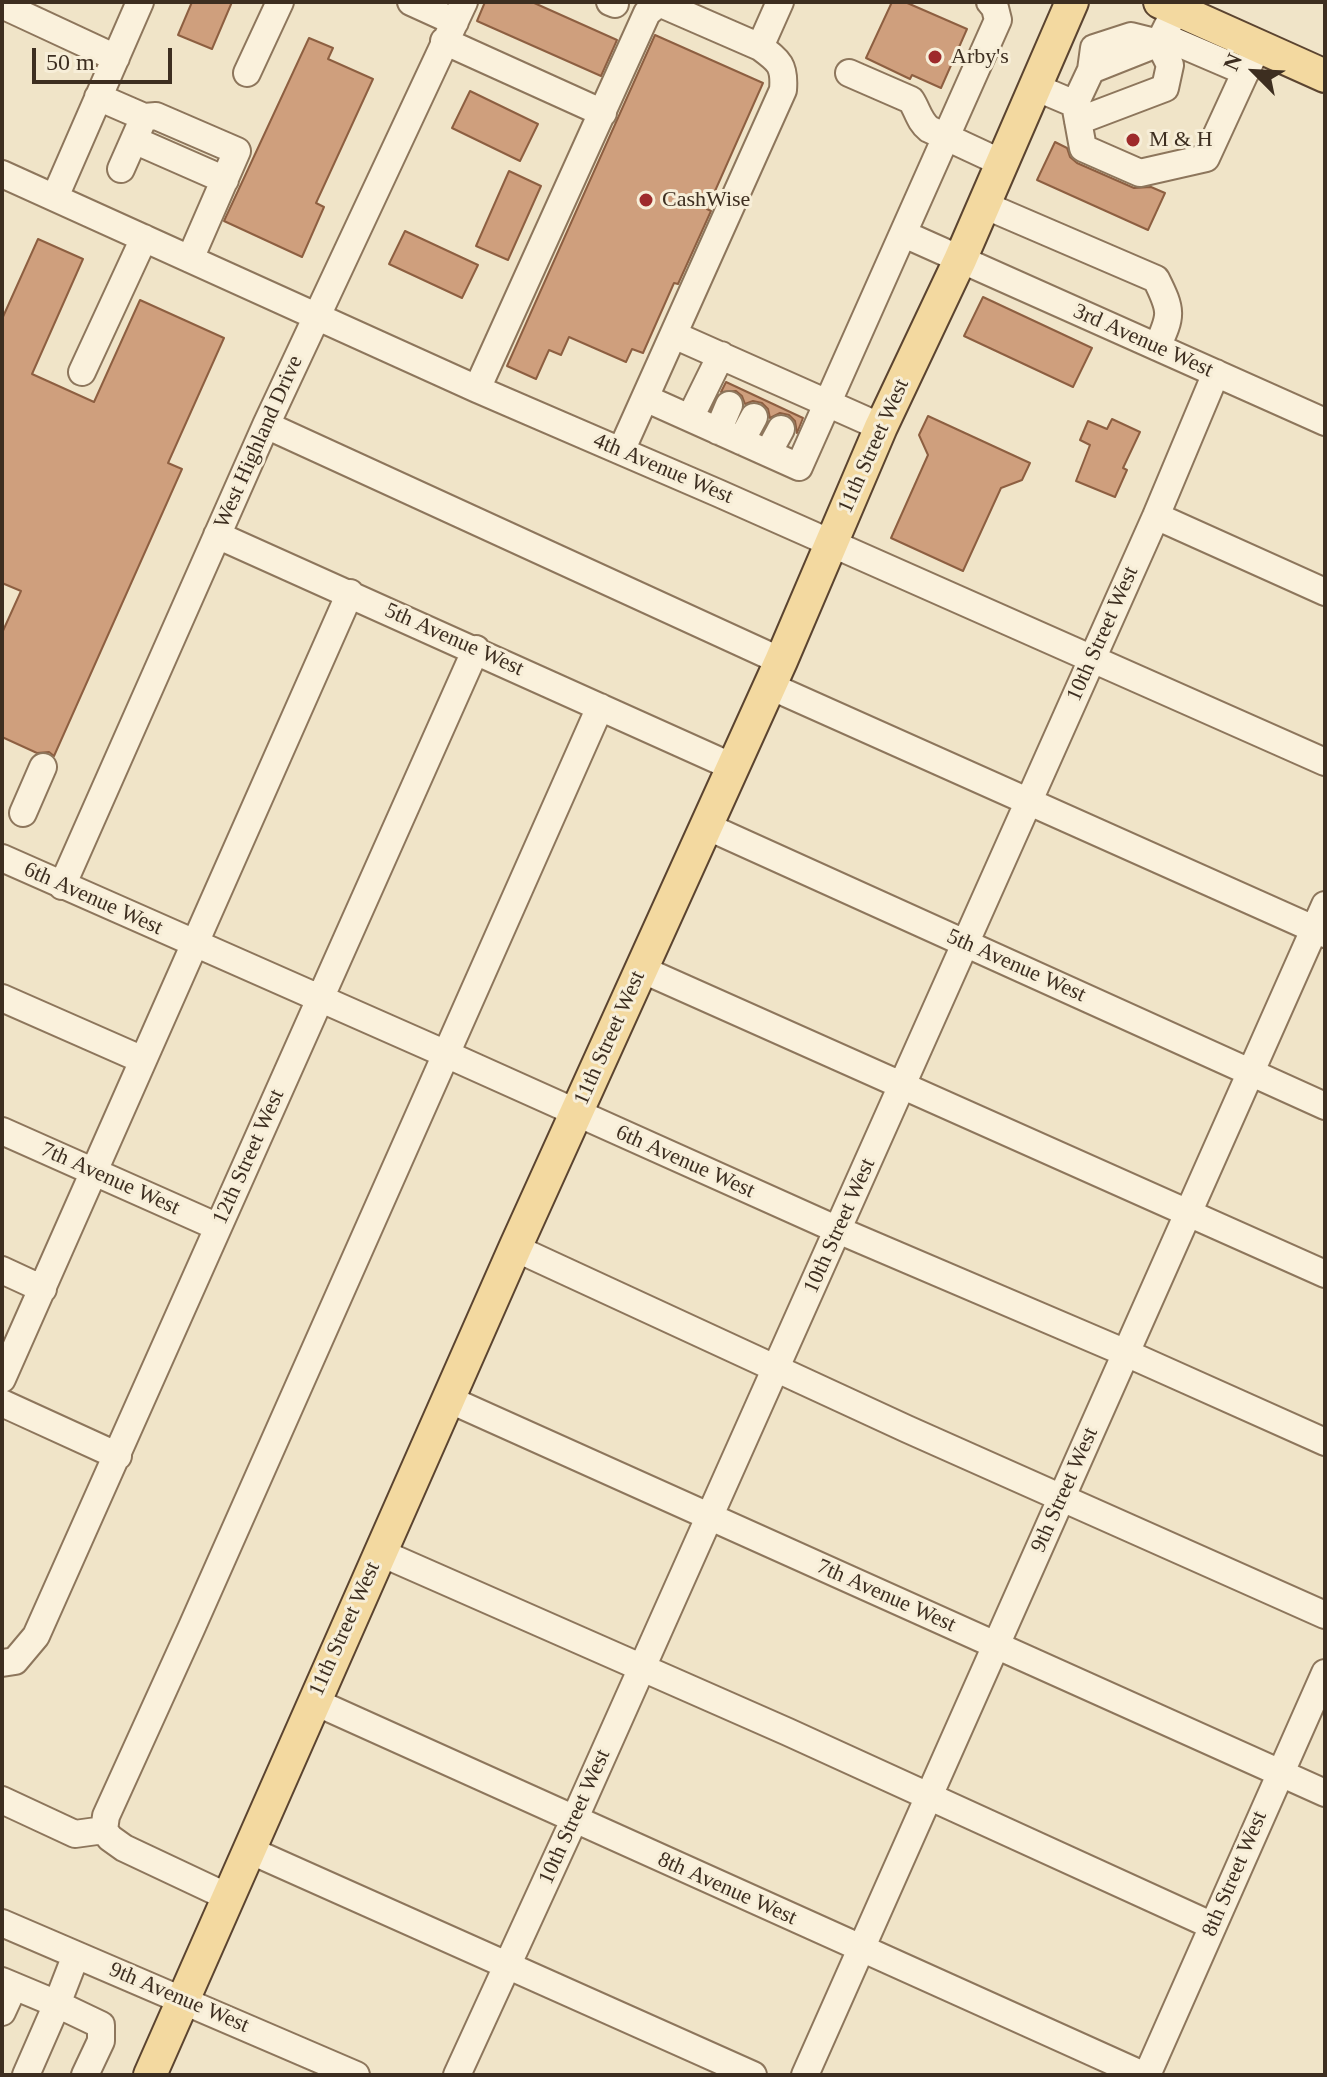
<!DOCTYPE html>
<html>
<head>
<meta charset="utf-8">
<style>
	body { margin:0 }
	#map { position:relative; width:1327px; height:2077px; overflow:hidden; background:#f0e4c8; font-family:Georgia,serif }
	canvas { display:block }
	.frame { position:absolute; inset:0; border:4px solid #3d2e20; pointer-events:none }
	.north { position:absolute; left:1215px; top:32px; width:80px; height:80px; -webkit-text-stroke:6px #f7eed8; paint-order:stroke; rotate:294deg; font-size:22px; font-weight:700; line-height:32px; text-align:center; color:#3d2e20 }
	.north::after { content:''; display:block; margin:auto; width:28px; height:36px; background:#3d2e20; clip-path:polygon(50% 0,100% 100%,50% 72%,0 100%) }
	.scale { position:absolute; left:32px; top:48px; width:140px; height:36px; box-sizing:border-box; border:4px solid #3d2e20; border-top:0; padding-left:10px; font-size:24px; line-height:28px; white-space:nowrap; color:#3d2e20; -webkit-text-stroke:6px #f7eed8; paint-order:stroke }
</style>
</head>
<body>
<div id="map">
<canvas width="1327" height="2077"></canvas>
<div class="frame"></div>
<div class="north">N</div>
<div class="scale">50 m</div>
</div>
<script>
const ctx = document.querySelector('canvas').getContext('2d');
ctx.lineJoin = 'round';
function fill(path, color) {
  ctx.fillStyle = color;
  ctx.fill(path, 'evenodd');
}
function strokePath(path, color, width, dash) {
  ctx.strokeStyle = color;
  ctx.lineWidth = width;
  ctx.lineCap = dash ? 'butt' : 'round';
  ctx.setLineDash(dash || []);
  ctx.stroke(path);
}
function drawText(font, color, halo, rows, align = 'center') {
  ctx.font = font + ' Georgia,serif';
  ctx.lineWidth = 6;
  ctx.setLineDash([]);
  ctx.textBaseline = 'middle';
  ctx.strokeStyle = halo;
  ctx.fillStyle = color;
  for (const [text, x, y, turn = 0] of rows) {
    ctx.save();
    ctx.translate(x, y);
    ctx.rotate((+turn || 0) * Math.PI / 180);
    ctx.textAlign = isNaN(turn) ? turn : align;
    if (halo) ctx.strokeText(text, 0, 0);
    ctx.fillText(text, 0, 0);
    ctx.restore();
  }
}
const building = new Path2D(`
	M192,2H232L212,49L178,35Z
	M485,2H532L617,40L601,76L477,21Z
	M892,2H905L967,29L941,88L912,75L910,79L866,58Z
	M655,35L763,83L707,209L711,211L678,284L674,283L643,353L632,349L626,362L569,337L561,355L549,350L536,379L507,366Z
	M309,38L333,48L328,59L373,79L316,203L324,207L302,257L224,221Z
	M470,91L538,124L520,161L452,128Z
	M1055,142L1067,148L1070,157L1077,163L1134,188L1151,187L1165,193L1148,230L1037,180Z
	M509,171L541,186L508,260L476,246Z
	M405,231L478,265L462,298L389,264Z
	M38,239L83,259L32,374L94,402L140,300L224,338L168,463L182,469L54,756L49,752L37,753L2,737V633L21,591L2,583V319Z
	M983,297L1092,348L1073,387L964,336Z
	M726,382L803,418L797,433L795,421L789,415L780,413L770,418L768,409L762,403L753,401L745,404L742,396L736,391L721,392Z
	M928,416L1030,463L1022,480L1001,488L963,571L891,538L928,455L919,435Z
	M1112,419L1140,432L1123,468L1127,470L1115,497L1076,481L1090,445L1080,440L1088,421L1107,429Z`);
fill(building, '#cf9f7d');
strokePath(building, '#8d5f41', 2);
const minor = new Path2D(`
	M411,2L455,22
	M610,2L615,4V2
	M2,5L116,58
	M1162,36L1246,72
	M444,41L603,113
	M1091,70L1159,43L1176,9
	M247,73L280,2
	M849,73L911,100C918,111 919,121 929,129L1002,163
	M1035,87L1075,104L1083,148L1140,173L1206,158L1258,45
	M98,97L144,117L121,169
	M1075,104L1091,70L1094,48L1131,36L1159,43L1170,65L1165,88L1078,121
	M144,117L156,116L237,151L190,259
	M134,140L225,180
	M2,174L477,389L718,493L1325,762
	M55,197L140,2
	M984,205L1156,279C1172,311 1172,315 1157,347
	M904,234L1325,422
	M674,335L881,427
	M82,372L144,238
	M477,389L647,13L659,3L760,47L780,2
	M645,398L799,467L998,20L995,8L990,2
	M690,418L721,355
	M266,425L781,661
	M718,431L729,405
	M741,441L754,417
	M621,451L783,90C785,65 779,61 760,47
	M768,453L781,429
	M1156,516L1325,592
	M217,535L733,767
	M770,686L1325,934
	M23,813L43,767
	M706,826L1325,1106
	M2,858L446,1054L838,1230L1126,1353L1325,1442
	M62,886L266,425L464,2
	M641,969L1325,1274
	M2,998L143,1060
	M2,1131L218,1227
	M515,1248L907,1429L1325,1615
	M2,1270L43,1289
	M2,1379L350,593
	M448,1399L1325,1793
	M2,1403L118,1456
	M379,1552L788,1732L1213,1926
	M2,1663L15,1661L36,1636L476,649
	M313,1701L1143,2075
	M2,1800L75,1834L104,1830
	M249,1850L753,2075
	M228,1897L124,1848L110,1838L104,1830L106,1816L191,1629L600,707
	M2,1923L356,2075
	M76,1955L57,2004L101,2025V2041L85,2075
	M2,1981L57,2004L26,2075
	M2,2012L14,1986
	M457,2075L574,1820L1156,516L1216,373
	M805,2075L1325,905
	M1147,2075L1325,1673`);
const major = new Path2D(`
	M1160,2L1325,76
	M150,2075L515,1248L781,661L881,427L960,260L1072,2`);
strokePath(minor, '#8d765c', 30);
strokePath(major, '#5b4430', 36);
strokePath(minor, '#faf1dc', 26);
strokePath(major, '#f3d9a0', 32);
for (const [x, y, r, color] of [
	[935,57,8,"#9e2a2b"],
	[1133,140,8,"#9e2a2b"],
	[646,200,8,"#9e2a2b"]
]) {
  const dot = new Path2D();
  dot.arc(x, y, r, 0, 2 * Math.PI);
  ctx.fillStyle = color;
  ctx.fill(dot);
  strokePath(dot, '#f7eed8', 3);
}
drawText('22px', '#3d2e20', '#f7eed8', [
	["Arby's",951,57],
	["M & H",1149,140],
	["CashWise",662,200]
], 'left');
drawText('22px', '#3d2e20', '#f7eed8', [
	["3rd Avenue West",1143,341,24],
	["West Highland Drive",259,442,-66],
	["11th Street West",874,446,-66],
	["4th Avenue West",663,469,23],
	["10th Street West",1103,634,-66],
	["5th Avenue West",454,640,24],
	["6th Avenue West",93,899,24],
	["5th Avenue West",1016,966,24],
	["11th Street West",610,1038,-66],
	["12th Street West",249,1157,-66],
	["6th Avenue West",685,1162,24],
	["7th Avenue West",110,1179,24],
	["10th Street West",840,1226,-66],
	["9th Street West",1065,1490,-66],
	["7th Avenue West",886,1596,24],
	["11th Street West",345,1629,-66],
	["10th Street West",575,1817,-66],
	["8th Street West",1235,1874,-67],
	["8th Avenue West",727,1889,24],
	["9th Avenue West",179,1998,23]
]);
</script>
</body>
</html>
